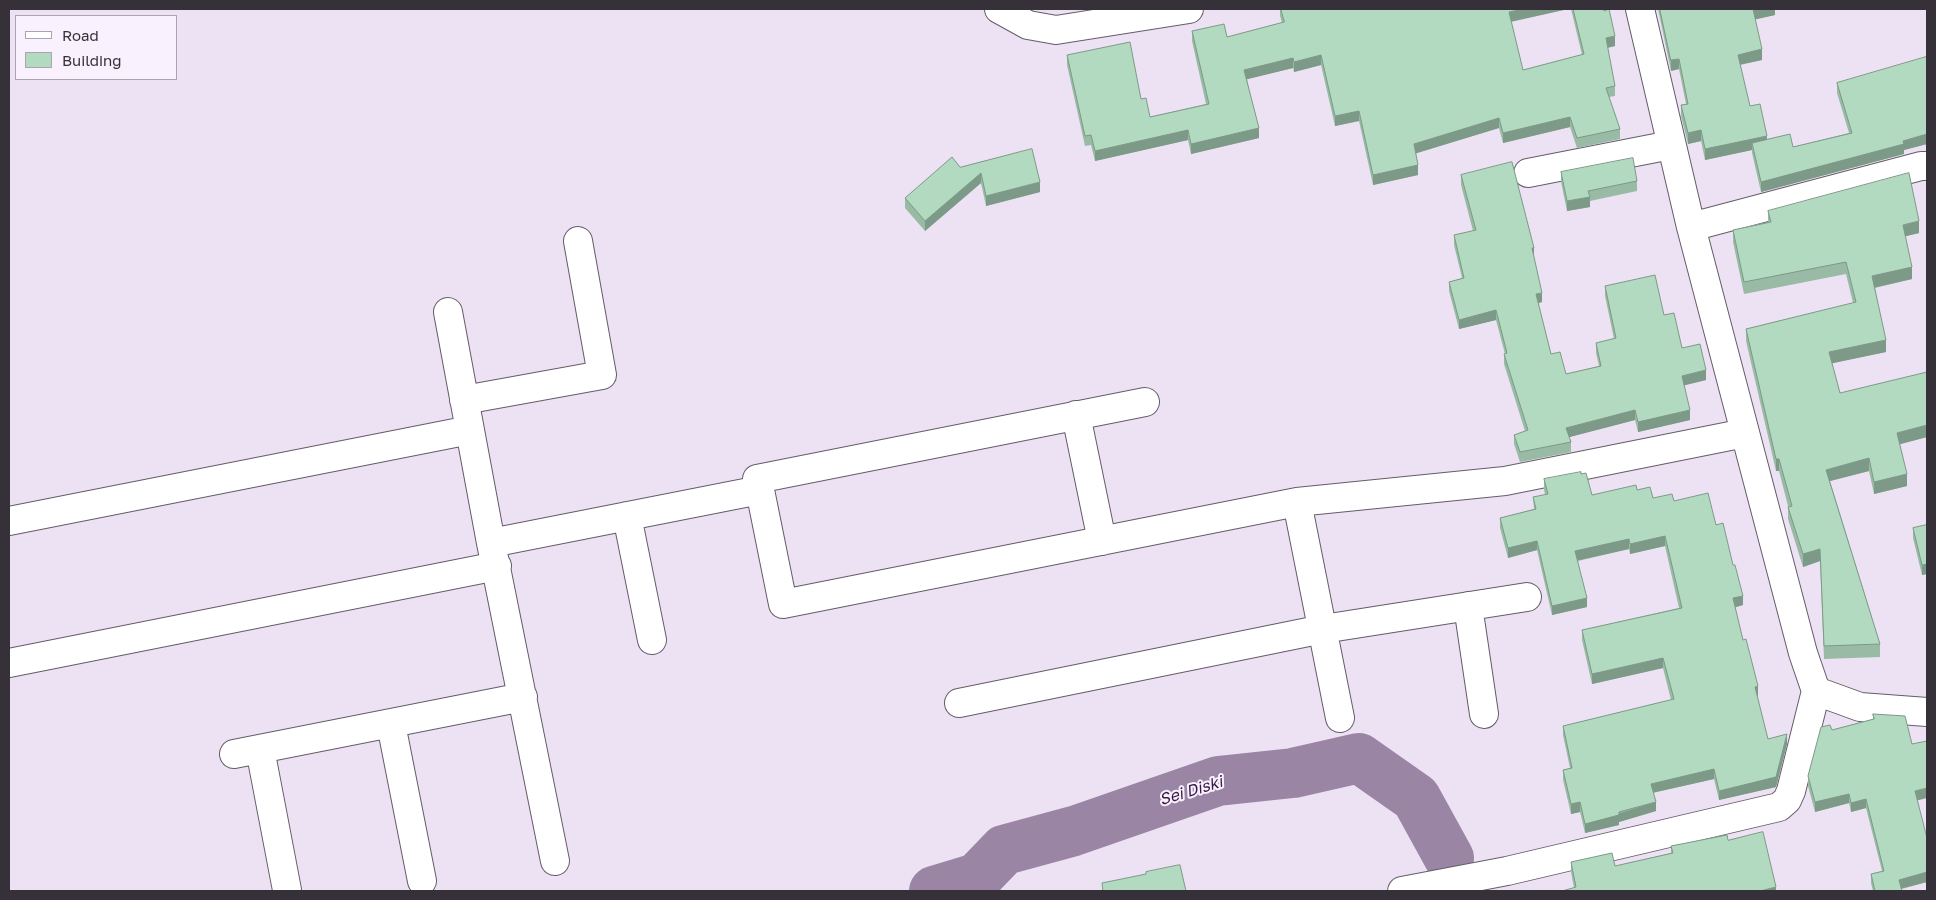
<!DOCTYPE html>
<html>
<head>
<meta charset="utf-8">
<style>
	body { margin:0 }
	#map { position:relative; width:1936px; height:900px; overflow:hidden; background:#ede2f3; font-family:"Golos Text",sans-serif }
	canvas { display:block }
	.frame { position:absolute; inset:0; border:10px solid #363138; pointer-events:none }
	.legend { position:absolute; left:15px; top:15px; width:162px; height:65px; box-sizing:border-box; background:#f9f1fe; border:1px solid #aba4af; margin:0; padding:6px 9px; list-style:none; font-size:15px; color:#363138 }
	.legend li { display:flex; align-items:center; gap:10px; height:25px }
	.legend b { width:25px; border:1px solid #aba4af }
</style>
</head>
<body>
<div id="map">
<canvas width="1936" height="900"></canvas>
<div class="frame"></div>
<ul class="legend">
<li><b style="height:6px;background:#fff"></b>Road</li>
<li><b style="height:14px;background:#b2dac1"></b>Building</li>
</ul>
</div>
<script>
const ctx = document.querySelector('canvas').getContext('2d');
ctx.lineJoin = 'round';
function strokePath(path, color, width, dash) {
  ctx.strokeStyle = color;
  ctx.lineWidth = width;
  ctx.lineCap = dash ? 'butt' : 'round';
  ctx.setLineDash(dash || []);
  ctx.stroke(path);
}
function fill(path, color) {
  ctx.fillStyle = color;
  ctx.fill(path, 'evenodd');
}
function drawText(font, color, halo, rows, align = 'center') {
  ctx.font = font + ' "Golos Text",sans-serif';
  ctx.lineWidth = 4;
  ctx.setLineDash([]);
  ctx.textBaseline = 'middle';
  ctx.strokeStyle = halo;
  ctx.fillStyle = color;
  for (const [text, x, y, turn = 0] of rows) {
    ctx.save();
    ctx.translate(x, y);
    ctx.rotate((+turn || 0) * Math.PI / 180);
    ctx.textAlign = isNaN(turn) ? turn : align;
    if (halo) ctx.strokeText(text, 0, 0);
    ctx.fillText(text, 0, 0);
    ctx.restore();
  }
}
strokePath(new Path2D(`
	M934,891L977,878L1004,850L1074,831L1218,781L1293,773L1359,758L1416,798L1449,858`), '#9b85a5', 50);
const minor = new Path2D(`
	M999,9L1028,25L1056,30L1189,9
	M1640,9L1691,227L1803,653L1816,691L1860,707L1927,712
	M1528,173L1671,145
	M1691,227L1921,166H1927
	M448,312L491,543
	M464,400L602,375L578,241
	M1076,415L1102,541
	M760,490L783,604L1297,502L1505,481L1745,433
	M1297,502L1340,718
	M627,516L652,640
	M9,521L470,430
	M1468,606L1484,714
	M9,663L497,566
	M959,703L1323,629L1527,597
	M391,724L422,881
	M260,749L287,890
	M234,754L523,697
	M555,861L491,543L760,490L757,479L1145,402
	M1402,891L1507,871L1779,807L1787,800L1791,791L1816,691`);
strokePath(minor, '#655c69', 30);
strokePath(minor, '#fff', 28);
fill(new Path2D(`
	M1280,9H1568L1511,22L1523,70L1582,55L1571,9H1603L1615,46L1607,48L1615,86V96L1609,97L1620,129V139L1577,148L1570,127L1503,143L1499,128L1416,153L1418,175L1373,185L1359,121L1335,126L1321,65L1294,72L1293,68L1247,79L1259,138L1191,154L1188,140L1095,161L1091,145L1085,146L1067,65V55L1141,99L1150,117L1206,104L1192,41V31L1227,37L1282,23L1280,16Z
	M1658,9H1775V15L1755,19L1762,60L1740,65L1750,106L1767,140L1793,147L1849,133L1837,93V83L1927,60V144L1904,150V154L1761,192L1752,153V150L1705,160L1701,141L1688,144L1681,116V105L1686,104L1679,69L1671,71Z
	M960,167L1040,192L986,206L981,183L925,231L905,208V198Z
	M1561,172L1637,181V191L1590,201V207L1567,211L1561,182Z
	M1461,175L1534,257L1542,302L1538,303L1551,354L1566,374L1599,366L1596,353V343L1614,339L1605,296V286L1664,315L1682,348L1706,380L1684,385L1690,420L1638,432L1635,420L1569,437L1571,442V452L1520,462L1514,444V435L1525,431L1504,364V354H1505L1496,320L1459,329L1449,291V282L1462,278L1454,245V235L1473,231L1461,185Z
	M1768,211L1919,233L1905,236L1912,279L1875,288L1886,352L1832,363L1840,393L1927,437L1900,444L1907,486L1874,494L1869,471L1830,481L1880,644V657L1824,659L1820,561L1803,567L1788,519V506L1779,471H1776L1746,341V329L1853,303L1846,274L1744,294L1733,242V230L1768,222Z
	M1544,479L1592,495L1637,490L1653,498L1674,501L1716,525L1743,605L1735,607L1743,640L1758,696H1757L1768,739L1787,744L1776,787L1719,800L1714,779L1653,793L1656,811L1619,822V825L1585,833L1580,812L1571,814L1563,780V770L1570,768L1563,735V726L1671,700L1663,668L1592,684L1582,640V630L1679,608L1665,546L1630,554L1629,549L1578,561L1587,607L1552,615L1537,550L1508,558L1500,528V518L1534,509L1533,497L1545,495L1544,489Z
	M1927,525V574L1922,575L1913,538V528Z
	M1873,714L1917,800L1927,882L1902,889V891H1873L1871,883V874L1882,871L1866,808L1851,812L1849,803L1815,812L1808,786V776L1832,730L1873,719Z
	M1728,840L1776,891L1574,888L1571,872V862L1615,866L1671,853V846Z`), '#99bba6');
fill(new Path2D(`
	M1524,9H1568L1509,22V12Z
	M1753,9H1775V15L1753,20Z
	M1615,36V46L1606,48V38Z
	M1762,49V60L1738,65V55Z
	M1321,55V65L1294,72V62Z
	M1293,58V68L1244,80V70Z
	M1679,59V69L1671,71V60Z
	M1359,111V121L1335,126V116Z
	M1570,117V127L1503,143V133Z
	M1499,118V128L1414,154V144Z
	M1259,128V138L1191,154V144Z
	M1188,130V140L1095,161V151Z
	M1701,130V141L1688,144V133Z
	M1927,134V144L1904,150V154L1761,192V182Z
	M1767,136V147L1752,143V150L1705,160V149Z
	M1418,165V175L1373,185V175Z
	M981,173V183L925,231V221Z
	M1040,182V192L986,206V196Z
	M1590,197V207L1567,211V201Z
	M1919,221V233L1903,237V225Z
	M1532,248H1534V257L1532,258Z
	M1912,267V279L1872,288V276Z
	M1542,293V302L1536,304V294Z
	M1496,310V320L1459,329V320Z
	M1886,340V352L1829,364V352Z
	M1706,370V380L1682,386V376Z
	M1635,410V420L1566,438V428Z
	M1690,410V420L1638,432V422Z
	M1927,425V437L1897,445V433Z
	M1869,458V471L1826,482V470Z
	M1776,459H1779V471H1776Z
	M1907,474V486L1874,494V482Z
	M1665,536V546L1630,554V544Z
	M1629,539V549L1575,561V551Z
	M1537,541V550L1508,558V548Z
	M1820,549V561L1803,567V554Z
	M1927,564V574L1922,575V565Z
	M1743,596V605L1733,608V598Z
	M1587,598V607L1552,615V606Z
	M1663,658V668L1592,684V674Z
	M1758,686V696L1755,697V687Z
	M1787,734V744L1776,787L1719,800V791Z
	M1714,769V779L1651,793V784Z
	M1927,788V798L1915,801V791Z
	M1849,794V803L1815,812V802Z
	M1866,799V808L1851,812V803Z
	M1580,802V812L1571,814V804Z
	M1656,802V811L1619,822V825L1585,833V824Z
	M1927,872V882L1899,889V880Z
	M1776,887V891H1760Z`), '#7d9987');
const building = new Path2D(`
	M1281,9H1524L1509,12L1523,70L1584,54L1573,9H1603L1604,11L1609,9L1615,36L1606,38L1615,86L1606,88L1620,129L1577,138L1570,117L1503,133L1499,118L1414,144L1418,165L1373,175L1359,111L1335,116L1321,55L1294,62L1293,58L1244,70L1259,128L1191,144L1188,130L1095,151L1091,135L1085,136L1067,55L1130,42L1141,99L1146,98L1150,117L1209,104L1192,31L1224,24L1227,37L1284,22Z
	M1660,9H1754H1753L1762,49L1738,55L1750,106L1760,104L1767,136L1705,149L1701,130L1688,133L1681,105L1688,104L1679,59L1671,60Z
	M1926,57L1927,60V134L1903,141L1904,144L1761,182L1752,143L1790,134L1793,147L1852,133L1837,83Z
	M1032,149L1040,182L986,196L981,173L925,221L905,198L952,157L960,167Z
	M1633,158L1637,181L1588,191L1590,197L1567,201L1561,172Z
	M1512,162L1534,248H1532L1542,293L1536,294L1551,354L1560,352L1566,374L1601,366L1596,343L1616,338L1605,286L1655,275L1664,315L1674,313L1682,348L1700,344L1706,370L1682,376L1690,410L1638,422L1635,410L1566,428L1571,442L1520,452L1514,435L1528,430L1504,354L1507,353L1496,310L1459,320L1449,282L1464,278L1454,235L1476,230L1461,175Z
	M1909,173L1919,221L1903,225L1912,267L1872,276L1886,340L1829,352L1840,393L1927,372V425L1897,433L1907,474L1874,482L1869,458L1826,470L1880,644L1824,646L1820,549L1803,554L1788,507L1792,506L1779,459H1776L1746,329L1856,302L1846,262L1744,282L1733,230L1771,222L1768,211Z
	M1581,472V474L1586,473L1592,495L1636,485L1637,490L1650,487L1653,498L1672,494L1674,501L1708,493L1716,525L1723,523L1733,565H1735L1743,596L1733,598L1743,640L1746,639L1758,686L1755,687L1768,739L1787,734L1776,777L1719,791L1714,769L1651,784L1656,802L1619,812V815L1585,824L1580,802L1571,804L1563,770L1572,768L1563,726L1674,699L1663,658L1592,674L1582,630L1682,608L1665,536L1630,544L1629,539L1575,551L1587,598L1552,606L1537,541L1508,548L1500,518L1536,509L1533,497L1548,494L1544,479Z
	M1927,525V564L1922,565L1913,528Z
	M1873,714L1905,716L1912,744L1927,741V788L1915,791L1927,838V872L1899,880L1902,891H1875L1871,874L1884,871L1866,799L1851,803L1849,794L1815,802L1808,776L1821,727L1830,725L1832,730L1874,719Z
	M1763,832L1776,887L1760,891H1562L1576,887L1571,862L1612,853L1615,866L1673,853L1671,846L1727,835L1728,840Z
	M1180,865L1186,891H1103L1102,883L1146,874V872Z`);
fill(building, '#b2dac1');
strokePath(building, '#7d9987', 1);
drawText('italic 16px', '#391a45', '#f9f1fe', [
	["Sei Diski",1191,791,-17]
]);
</script>
</body>
</html>
